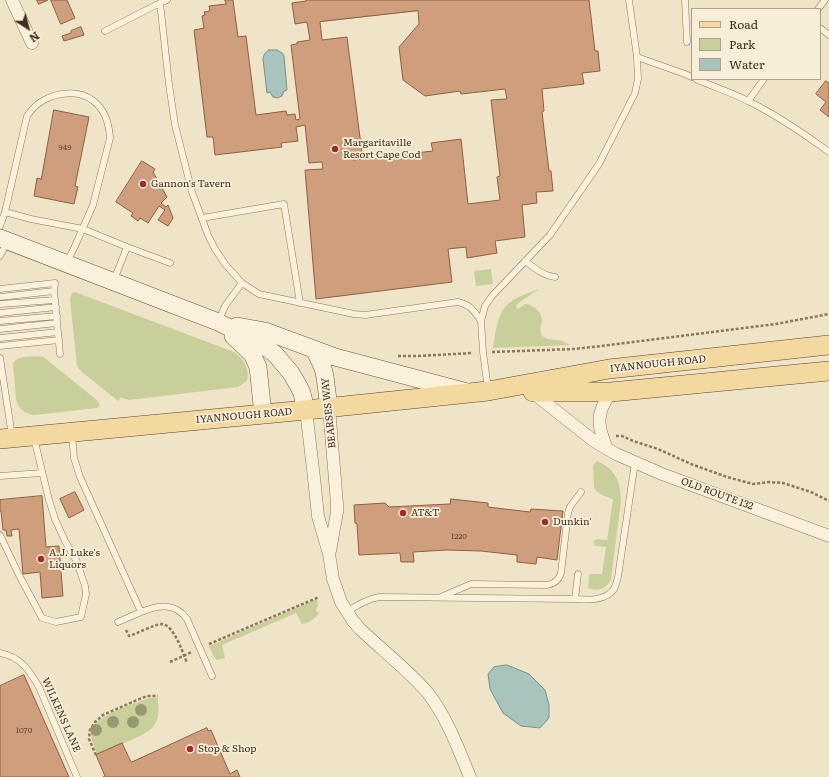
<!DOCTYPE html>
<html>
<head>
<meta charset="utf-8">
<style>
	body { margin:0 }
	#map { position:relative; width:829px; height:777px; overflow:hidden; background:#f0e4c8; font-family:Literata,serif }
	canvas { display:block }
	.legend { position:absolute; left:691px; top:8px; width:130px; height:72px; box-sizing:border-box; background:#f7eed8; border:1px solid #ada18e; margin:0; padding:5px 7px; list-style:none; font-size:12px; color:#3d2e20 }
	.legend li { display:flex; align-items:center; gap:8px; height:20px }
	.legend b { width:20px; border:1px solid #ada18e }
	.north { position:absolute; left:8px; top:8px; width:40px; height:40px; -webkit-text-stroke:3px #f7eed8; paint-order:stroke; rotate:144deg; font-size:11px; font-weight:700; line-height:16px; text-align:center; color:#3d2e20 }
	.north::after { content:''; display:block; margin:auto; width:14px; height:18px; background:#3d2e20; clip-path:polygon(50% 0,100% 100%,50% 72%,0 100%) }
</style>
</head>
<body>
<div id="map">
<canvas width="829" height="777"></canvas>
<ul class="legend">
<li><b style="height:5px;background:#f3d9a0"></b>Road</li>
<li><b style="height:11px;background:#c9cf9b"></b>Park</li>
<li><b style="height:11px;background:#a9c4bc"></b>Water</li>
</ul>
<div class="north">N</div>
</div>
<script>
const ctx = document.querySelector('canvas').getContext('2d');
ctx.lineJoin = 'round';
function fill(path, color) {
  ctx.fillStyle = color;
  ctx.fill(path, 'evenodd');
}
function strokePath(path, color, width, dash) {
  ctx.strokeStyle = color;
  ctx.lineWidth = width;
  ctx.lineCap = dash ? 'butt' : 'round';
  ctx.setLineDash(dash || []);
  ctx.stroke(path);
}
function drawText(font, color, halo, rows, align = 'center') {
  ctx.font = font + ' Literata,serif';
  ctx.lineWidth = 3.5;
  ctx.setLineDash([]);
  ctx.textBaseline = 'middle';
  ctx.strokeStyle = halo;
  ctx.fillStyle = color;
  for (const [text, x, y, turn = 0] of rows) {
    ctx.save();
    ctx.translate(x, y);
    ctx.rotate((+turn || 0) * Math.PI / 180);
    ctx.textAlign = isNaN(turn) ? turn : align;
    if (halo) ctx.strokeText(text, 0, 0);
    ctx.fillText(text, 0, 0);
    ctx.restore();
  }
}
fill(new Path2D(`
	M491,269L493,284L476,286L474,271Z
	M539,289L517,304L516,307L518,309L525,304C532,304 542,311 542,320C542,325 538,329 542,335C546,341 556,339 562,341C565,342 568,344 571,345L493,348C499,310 500,302 539,289Z
	M75,292L234,352C244,359 250,369 247,381L238,387L129,400L125,399L121,397L118,401L82,372L79,369L77,366L70,299L72,293Z
	M38,356L44,357L46,359L98,401L100,405L97,408L34,415C25,414 19,409 16,400L13,364C17,355 29,357 38,356Z
	M597,461C615,468 621,483 621,501L611,579C607,589 598,592 588,588L589,575L591,574H602L606,547L595,546L593,542C596,537 602,540 607,540L613,499C606,496 598,495 594,488L593,466L594,464Z
	M317,599L318,604L316,611L319,613C315,619 309,623 302,624L296,613L222,645L225,658L223,659L217,660L214,657L209,646Z
	M151,698H158C158,704 159,711 158,717C157,721 154,725 152,728C143,737 110,749 97,754C95,747 91,740 91,733C92,729 94,725 97,722C106,713 133,704 146,699Z`), '#c9cf9b');
const water = new Path2D(`
	M269,50H277L282,53L284,56L287,90L284,91L282,96L277,98L273,97L270,92L267,93L263,59C264,54 265,52 269,50Z
	M507,665L529,674L545,690L549,705V718L540,728L521,726L503,713L490,689L488,674L494,667Z`);
fill(water, '#a9c4bc');
strokePath(water, '#6f938a', 1);
const building = new Path2D(`
	M37,0H48L39,4Z
	M51,0H67L75,18L61,24Z
	M225,0H233L238,37L246,36L256,115L286,111L287,115L295,114L296,120L300,119L291,45L297,44V42L310,40L307,22L295,24L292,3L306,1V0H589L595,51H598L600,71L582,73L584,84L542,89L544,111L542,112L549,171H551L553,191L536,192L537,203L522,205L525,237L495,241L497,253L467,258L466,247L448,249L452,282L316,299L305,170L323,169L322,162L309,163L305,125L296,127L298,141L281,143L282,147L215,155L213,137H207L194,30L204,28L202,16L205,15L204,12L210,11L209,6L226,4ZM418,11L419,24L399,47L403,80L425,96L460,91L461,94L505,89L507,99L491,100L500,176L497,177L500,200L468,204L461,139L431,143L433,151L353,160L352,154L362,153L347,37L322,40L320,22Z
	M81,27L84,35L64,41L62,36L71,33V31Z
	M826,81L829,83V117L820,110L826,102L816,94Z
	M54,110L89,117L75,186L78,187L74,204L34,196L37,178L41,179Z
	M142,161L155,169L153,172L167,197L161,203L166,207L168,205L173,218L168,226L158,220L165,210L159,206L148,223L140,218L138,221L131,216L133,213L116,202Z
	M75,492L84,510L69,518L60,499Z
	M42,496L46,547L59,546L63,596L42,598L40,572L23,574L19,529L11,530L12,536H7L6,530H3L1,511H0V500Z
	M451,499L488,503V507L530,512L531,509L563,511L557,560L537,557L536,564L517,562V555L481,551L447,550L413,552L414,562H401L400,553L359,555L357,524L355,523L354,505L385,503L389,507L450,504Z
	M24,675L69,777H0V686Z
	M207,728L208,731L211,730L230,774L237,770L240,777H103L105,776L96,755L97,754L122,743L131,762Z`);
fill(building, '#cf9f7d');
strokePath(building, '#8d5f41', 1);
const service = new Path2D(`
	M167,0L160,3L169,84L175,125L192,192L208,235L215,249L225,264L242,283L259,294L354,314L365,315L458,302C471,305 474,311 481,321
	M629,0L637,57
	M685,0L687,42
	M818,9L825,0
	M820,28L829,35
	M105,31L160,3
	M696,79C713,87 731,92 748,101L764,79
	M748,101C777,115 803,133 829,152
	M5,212L31,219L83,229L127,247L114,280
	M202,218L284,204L300,303
	M0,226L5,212L27,116C35,105 40,101 53,96C87,86 108,105 110,138L93,205L75,246L67,262
	M127,247L170,263
	M0,256L7,242
	M525,261C535,268 543,276 555,277
	M0,289L55,283L54,291L60,354
	M0,297L54,291
	M0,304L55,300
	M0,313L56,307
	M219,320L225,306L242,283
	M0,321L57,316
	M0,329L57,323
	M0,338L58,332
	M0,346L59,340
	M0,358L12,436
	M488,389L483,352L481,321L485,306L492,296L550,235L599,164L635,93L638,79L637,57L685,74L692,77
	M72,435L74,458L80,477L141,612C158,605 175,602 187,619L212,676
	M0,476L42,473
	M0,535L19,575L42,618L56,622L81,617L86,594L85,586L77,562L65,541L55,519L49,500L34,438
	M578,574L575,599C588,600 606,601 614,589C616,585 617,581 618,577L635,462
	M441,597L471,584L547,585C554,584 559,580 561,573L568,513L570,507L581,492
	M347,612C357,605 367,599 379,597L575,599
	M118,622L141,612
	M0,653C21,657 29,670 39,687L77,777`);
const minor = new Path2D(`
	M12,0L32,43
	M532,392L594,441L616,454L662,474L829,536
	M329,408L337,504V512L330,551
	M306,410L314,478L318,516L329,554L333,579L341,602L353,621L360,629C382,650 407,669 427,692C447,717 458,748 470,777
	M607,449C602,436 596,422 602,408C604,403 608,397 611,392`);
const secondary = new Path2D(`
	M0,238L218,322L258,342L275,354L291,373L298,385L302,393L306,410
	M237,326L265,331L335,357L467,392
	M233,336L252,354L258,367L263,414
	M315,351L323,368L325,377L329,408`);
const primary = new Path2D(`
	M533,392H611L829,371
	M0,439L306,410L488,391L609,369L829,345`);
strokePath(service, '#8d765c', 7);
strokePath(minor, '#8d765c', 13);
strokePath(secondary, '#6f573f', 18);
strokePath(primary, '#5b4430', 20);
strokePath(new Path2D(`
	M492,352L574,349L601,346L776,324L829,314
	M398,356H418L473,353
	M616,436H622L633,441L658,449L691,464L727,477L753,484L770,482L783,483L811,492L829,501
	M126,630L129,636C136,634 155,624 162,624C174,625 183,653 187,663
	M209,644L319,597
	M170,662L192,652
	M96,755L89,739L90,730L95,722L103,715L137,700L147,696H158`), '#8d765c', 2.5, [3, 2]);
strokePath(service, '#faf1dc', 6);
strokePath(minor, '#faf1dc', 12);
strokePath(secondary, '#faf1dc', 17);
strokePath(primary, '#f3d9a0', 19);
ctx.fillStyle = '#96986f';
for (const [x, y] of [
	[141,710],
	[113,722],
	[133,722],
	[96,730]
]) {
  ctx.beginPath();
  ctx.arc(x, y, 6, 0, 2 * Math.PI);
  ctx.fill();
}
for (const [x, y, r, color] of [
	[335,149,4,"#9e2a2b"],
	[143,184,4,"#9e2a2b"],
	[403,513,4,"#9e2a2b"],
	[545,522,4,"#9e2a2b"],
	[41,559,4,"#9e2a2b"],
	[190,749,4,"#9e2a2b"]
]) {
  const dot = new Path2D();
  dot.arc(x, y, r, 0, 2 * Math.PI);
  ctx.fillStyle = color;
  ctx.fill(dot);
  strokePath(dot, '#f7eed8', 1.5);
}
drawText('8px', '#624a37', null, [
	["949",65,148],
	["1220",459,537],
	["1070",24,731]
]);
drawText('10px', '#3d2e20', '#f7eed8', [
	["Margaritaville",343,143],
	["Resort Cape Cod",343,155],
	["Gannon's Tavern",151,184],
	["AT&T",411,513],
	["Dunkin'",553,522],
	["A.J. Luke's",49,553],
	["Liquors",49,565],
	["Stop & Shop",198,749]
], 'left');
drawText('10px', '#3d2e20', '#f7eed8', [
	["IYANNOUGH ROAD",658,364,-6],
	["BEARSES WAY",329,413,-96],
	["IYANNOUGH ROAD",244,416,-5],
	["OLD ROUTE 132",717,494,20],
	["WILKENS LANE",61,715,66]
]);
</script>
</body>
</html>
